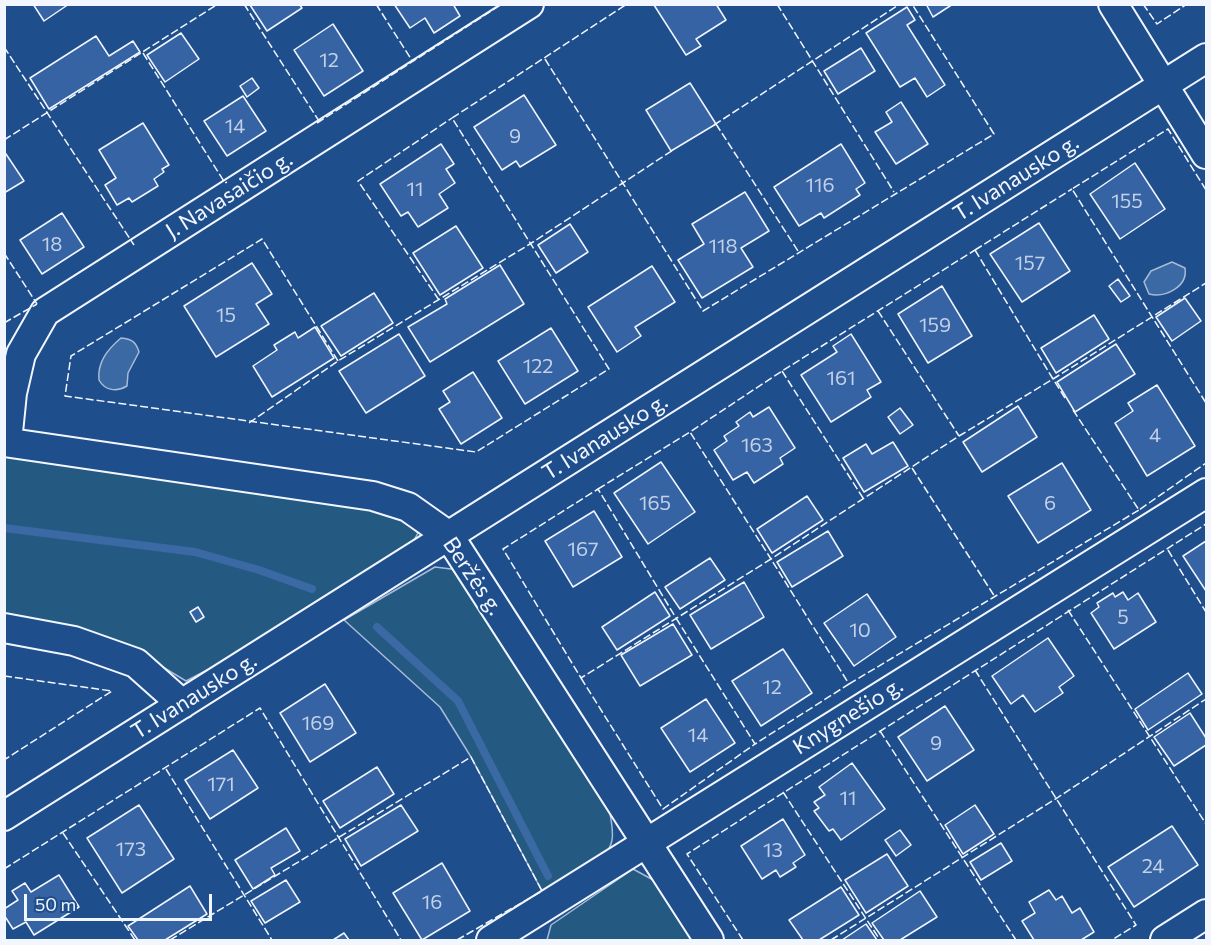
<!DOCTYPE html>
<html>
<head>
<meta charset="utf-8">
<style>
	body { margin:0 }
	#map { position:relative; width:1211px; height:945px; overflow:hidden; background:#1f4e8c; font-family:Commissioner,sans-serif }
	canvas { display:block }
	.frame { position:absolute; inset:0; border:6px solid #f2f6ff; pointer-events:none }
	.scale { position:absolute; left:24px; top:894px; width:188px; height:27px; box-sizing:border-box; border:3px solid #f2f6ff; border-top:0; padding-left:8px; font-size:18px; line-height:21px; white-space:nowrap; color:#f2f6ff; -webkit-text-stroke:4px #1f4e8c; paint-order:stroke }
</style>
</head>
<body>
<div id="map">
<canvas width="1211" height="945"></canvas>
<div class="frame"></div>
<div class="scale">50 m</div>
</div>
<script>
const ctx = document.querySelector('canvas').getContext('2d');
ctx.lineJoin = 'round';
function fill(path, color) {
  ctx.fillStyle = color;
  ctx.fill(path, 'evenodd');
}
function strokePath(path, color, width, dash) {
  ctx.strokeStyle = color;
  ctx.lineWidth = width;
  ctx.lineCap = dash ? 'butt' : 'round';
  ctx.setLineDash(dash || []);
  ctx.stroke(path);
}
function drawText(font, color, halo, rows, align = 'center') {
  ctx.font = font + ' Commissioner,sans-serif';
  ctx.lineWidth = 4.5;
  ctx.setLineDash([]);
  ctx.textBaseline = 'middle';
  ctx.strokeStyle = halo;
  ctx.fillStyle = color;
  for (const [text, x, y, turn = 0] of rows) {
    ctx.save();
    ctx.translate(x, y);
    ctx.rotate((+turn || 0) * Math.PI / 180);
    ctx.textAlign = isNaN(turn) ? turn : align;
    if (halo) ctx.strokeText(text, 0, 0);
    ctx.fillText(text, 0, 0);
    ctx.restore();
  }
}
const green = new Path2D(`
	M4,454L368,509L408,521L418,533L409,549L259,643L186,681L123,643L5,616Z
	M435,567L459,570L609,807C610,816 614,830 612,840C607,867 565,884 542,891L471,757L440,707L344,620Z
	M633,869L655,881L692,940H547L551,925Z`);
fill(green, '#245a82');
strokePath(green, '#a8bbd7', 1.5);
const water = new Path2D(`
	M1172,262L1185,268C1188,287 1165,298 1149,294L1144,282L1151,271Z
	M121,338C132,339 136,342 139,352L128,373L127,386C117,392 105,391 99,380C97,362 108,349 121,338Z`);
fill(water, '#3b69a3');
strokePath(water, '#a8bbd7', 1.5);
strokePath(new Path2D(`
	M4,528L195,552L259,570L312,589
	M377,627L458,701L548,876`), '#3b69a3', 8);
const building = new Path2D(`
	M33,4H69L44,21Z
	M299,4L302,8L267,31L250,5Z
	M394,4H453L460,16L434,33L425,18L410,28Z
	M716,4L726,20L696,39L701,46L686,55L654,5Z
	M926,4H953L933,17Z
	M907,7L915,20L907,25L945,85L927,97L915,78L900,87L866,33Z
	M333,24L363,71L324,96L294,50Z
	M181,33L199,59L165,82L147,55Z
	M96,36L109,56L133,41L140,52L49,109L30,78Z
	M861,48L875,71L838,94L824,71Z
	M252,78L259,88L247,97L240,86Z
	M690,83L716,124L671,151L646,110Z
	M524,95L556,145L520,167L516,161L502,170L474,127Z
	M243,96L266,131L227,156L204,121Z
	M901,102L928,144L896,164L875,132L892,122L886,112Z
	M143,123L169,165L162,169L164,172L154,179L158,186L132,202L129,198L117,205L105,185L116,178L99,150Z
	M441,144L454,164L446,169L455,183L439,194L448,208L418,227L408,212L401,216L380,184Z
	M841,144L865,183L856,189L860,195L824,218L821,213L799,226L774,187Z
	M4,151L24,181L4,193Z
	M1135,163L1165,209L1120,239L1090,194Z
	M745,192L769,231L741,248L753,267L702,298L678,260L704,244L692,224Z
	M62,213L84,247L42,274L20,240Z
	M1039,223L1070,271L1022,302L990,254Z
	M570,224L588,252L556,273L538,245Z
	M456,226L483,268L440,295L413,253Z
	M252,263L272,294L256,304L269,324L216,357L184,306Z
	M500,265L524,304L430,362L408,327L447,304L445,299Z
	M652,266L675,302L635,327L641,336L617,352L588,307Z
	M1118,279L1130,296L1121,302L1109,286Z
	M942,286L972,336L928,363L898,314Z
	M374,293L393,323L341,356L321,326Z
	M1185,298L1201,321L1172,341L1156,317Z
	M1094,315L1109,339L1056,373L1041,348Z
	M315,327L334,358L272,397L253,366L277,350L274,345L295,332L298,338Z
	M551,328L578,371L525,404L498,361Z
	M399,334L425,376L366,413L339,371Z
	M851,334L881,382L867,390L871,397L831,422L801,375L837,352L833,346Z
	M1116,344L1135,374L1075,412L1057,382Z
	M473,372L502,418L461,444L439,409L450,402L443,391Z
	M1157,385L1195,446L1147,476L1115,423L1133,411L1128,403Z
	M1018,406L1037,437L982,472L963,442Z
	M769,407L795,448L780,458L783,464L754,483L747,472L733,480L714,450L727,441L724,436L739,426L736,422L750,412L753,417Z
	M900,408L913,425L900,434L888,417Z
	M893,442L908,466L864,492L843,458L866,444L872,454Z
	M661,462L695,512L648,544L614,493Z
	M1062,463L1091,510L1038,543L1008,496Z
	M807,496L823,520L772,553L757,529Z
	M594,511L622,557L573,587L545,541Z
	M828,531L843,556L792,587L777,562Z
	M1206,541V591L1183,556Z
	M710,558L725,580L680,609L665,587Z
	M744,582L764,617L711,649L690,615Z
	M655,592L670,616L617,650L602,627Z
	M1123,592L1128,600L1138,593L1156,622L1114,649L1091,613L1099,607L1097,603L1113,593L1115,597Z
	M867,594L896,637L854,666L824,623Z
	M198,607L204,617L196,622L190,612Z
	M673,624L692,655L640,686L621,655Z
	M1048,638L1074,676L1059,687L1063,693L1035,712L1023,695L1011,704L992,676Z
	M783,649L812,693L761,726L732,681Z
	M1188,673L1202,694L1148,730L1135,709Z
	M325,684L356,733L310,762L280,713Z
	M706,699L735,743L690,772L661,728Z
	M945,706L974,750L927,781L898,737Z
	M1190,713L1206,738V745L1174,766L1154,737Z
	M233,750L258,788L210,819L185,780Z
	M852,763L885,809L841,840L833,829L829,831L814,811L819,808L814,802L825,795L819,787Z
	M377,767L394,794L340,828L323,801Z
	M139,805L174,859L122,893L87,838Z
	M401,805L418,831L361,866L345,839Z
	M975,805L994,834L963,854L945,825Z
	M783,819L805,855L793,863L796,867L780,877L776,870L762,879L741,846Z
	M1172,826L1198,865L1134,907L1108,867Z
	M286,828L300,851L271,868L275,875L253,889L235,860Z
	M900,830L911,845L896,856L885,840Z
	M1001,843L1012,861L981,880L970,862Z
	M887,854L908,886L866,913L845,880Z
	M442,863L470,911L422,940L393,893Z
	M59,875L79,907L34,935L26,922L13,929L4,915V909L18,900L12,891L25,883L31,892Z
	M286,880L300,902L265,923L251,901Z
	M190,886L207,914L165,940H138L128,926Z
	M841,887L859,915L819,940H803L789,920Z
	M1049,890L1056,900L1062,896L1072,913L1080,908L1094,932L1081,940H1034L1022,921L1035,913L1029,902Z
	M920,891L937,917L900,940H884L872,923Z
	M866,924L877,940H842Z
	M344,933L349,940H333Z`);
fill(building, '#3563a3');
strokePath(building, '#f2f6ff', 1.5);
const minor = new Path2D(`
	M1113,4L1206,154
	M4,442L373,496L408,507L449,536L709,940
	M7,442L12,393L21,354L45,312L529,4
	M4,628L74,641L136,663L182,704
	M4,816L1206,58
	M491,940L1206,493
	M1165,940L1206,914`);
strokePath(minor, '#f2f6ff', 32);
strokePath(minor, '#1f4e8c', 28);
strokePath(new Path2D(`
	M244,4L319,121
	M376,4L413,62
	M777,4L894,192
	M1143,4L1157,24L1187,4
	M4,47L134,245
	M143,53L225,183L227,182
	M545,59L703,311L994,134L912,4
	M317,123L502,4
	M716,124L798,251
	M714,125L900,4
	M4,140L218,4
	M1206,190L1168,129L1072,189L1206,403
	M975,250L1053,379L959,436L771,559L690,432L782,371Z
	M975,250L1072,189
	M4,253L37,304
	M439,300L358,181L452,118
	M878,311L959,436
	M4,323L37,304
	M338,361L262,239L71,356L65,396L476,452L609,369L452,118L627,4
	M782,371L863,498
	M1065,398L1053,379L1206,283
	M1073,410L1139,510L1206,463
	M249,423L338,361L530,244L673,150
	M912,468L995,597
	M598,489L690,432
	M1168,550L1206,612
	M1068,610L1206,824
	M676,618L755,744L849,684L771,559L581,678L503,549L598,489L676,618
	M975,670L1136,925L1112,940
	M4,676L112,691L4,760
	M581,678L663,809L755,744
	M849,684L1139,510
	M880,731L1016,940
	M166,769L272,940
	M783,792L880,940
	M63,833L135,940
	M4,869L260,708L401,940
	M170,940L471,757L542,891L457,940
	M743,940L687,854L1206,524
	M831,940L1057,798L1206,699`), '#f2f6ff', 1.5, [8, 3]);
drawText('20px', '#c3d1e8', null, [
	["12",329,60],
	["14",235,126],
	["9",515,136],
	["116",820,185],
	["11",415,189],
	["155",1127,201],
	["18",52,244],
	["118",723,246],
	["157",1030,263],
	["15",226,315],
	["159",935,325],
	["122",538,366],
	["161",841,378],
	["4",1155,435],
	["163",757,445],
	["165",655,503],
	["6",1050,503],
	["167",583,549],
	["5",1123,617],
	["10",860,630],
	["12",772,687],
	["169",318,723],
	["14",698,735],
	["9",936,743],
	["171",221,784],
	["11",848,798],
	["173",131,849],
	["13",773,850],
	["24",1153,866],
	["16",432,902]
]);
drawText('22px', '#f2f6ff', '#1f4e8c', [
	["T. Ivanausko g.",1016,178,-32],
	["J. Navasaičio g.",229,195,-32],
	["T. Ivanausko g.",605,437,-32],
	["Beržės g.",473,576,56],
	["T. Ivanausko g.",194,696,-32],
	["Knygnešio g.",848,716,-32]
]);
</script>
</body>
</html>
